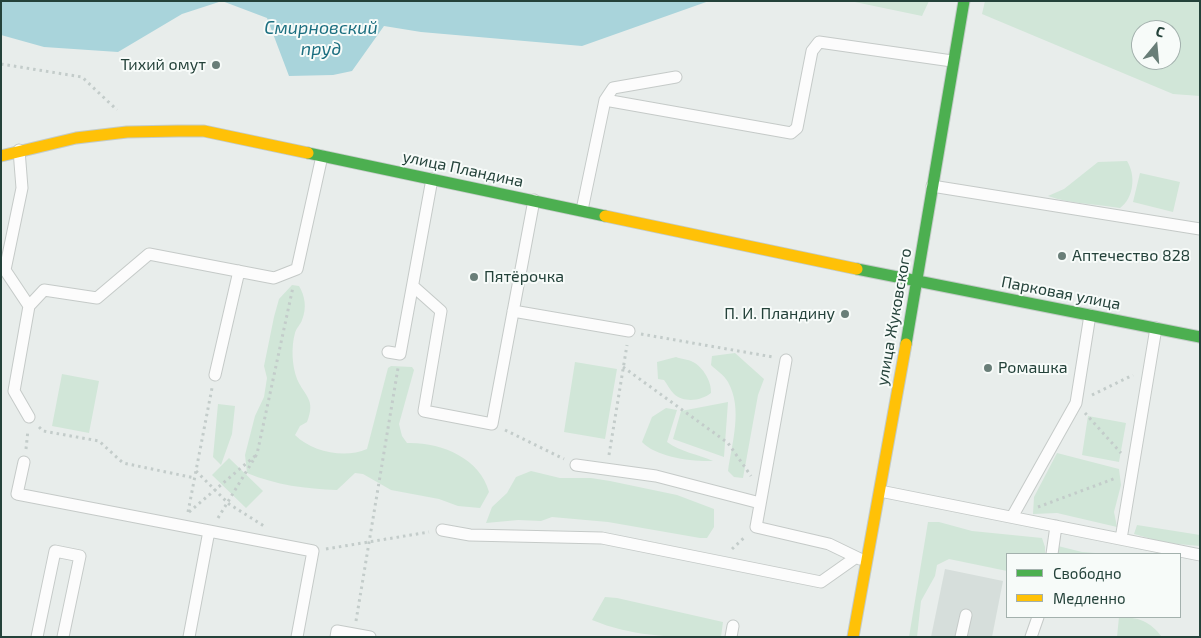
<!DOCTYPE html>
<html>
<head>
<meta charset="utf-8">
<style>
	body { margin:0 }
	#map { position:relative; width:1201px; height:638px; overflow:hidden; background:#e8edeb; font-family:"Exo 2",sans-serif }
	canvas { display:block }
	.frame { position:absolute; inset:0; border:2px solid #24423a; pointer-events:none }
	.legend { position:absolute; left:1006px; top:553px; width:175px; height:65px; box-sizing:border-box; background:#f7fbf9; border:1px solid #a3b1ad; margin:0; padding:6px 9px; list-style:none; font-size:15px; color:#24423a }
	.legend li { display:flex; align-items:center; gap:10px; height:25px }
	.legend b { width:25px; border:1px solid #a3b1ad }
	.north { position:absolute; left:1131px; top:20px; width:50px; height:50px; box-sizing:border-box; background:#f7fbf9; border:1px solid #a3b1ad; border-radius:50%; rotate:17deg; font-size:14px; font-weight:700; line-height:20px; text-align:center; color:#24423a }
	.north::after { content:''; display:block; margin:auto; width:18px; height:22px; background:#697e78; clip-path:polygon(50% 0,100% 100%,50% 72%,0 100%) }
</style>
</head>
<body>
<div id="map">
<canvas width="1201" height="638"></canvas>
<div class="frame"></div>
<ul class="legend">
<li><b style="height:6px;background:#4caf50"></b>Свободно</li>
<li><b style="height:6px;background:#ffc107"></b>Медленно</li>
</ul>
<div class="north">С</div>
</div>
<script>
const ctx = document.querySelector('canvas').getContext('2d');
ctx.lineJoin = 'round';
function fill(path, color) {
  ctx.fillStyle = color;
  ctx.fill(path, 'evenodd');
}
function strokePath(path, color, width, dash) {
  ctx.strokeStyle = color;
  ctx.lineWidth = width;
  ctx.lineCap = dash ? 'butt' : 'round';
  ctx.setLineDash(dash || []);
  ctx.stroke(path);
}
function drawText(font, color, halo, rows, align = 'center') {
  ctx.font = font + ' "Exo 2",sans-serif';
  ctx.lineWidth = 4;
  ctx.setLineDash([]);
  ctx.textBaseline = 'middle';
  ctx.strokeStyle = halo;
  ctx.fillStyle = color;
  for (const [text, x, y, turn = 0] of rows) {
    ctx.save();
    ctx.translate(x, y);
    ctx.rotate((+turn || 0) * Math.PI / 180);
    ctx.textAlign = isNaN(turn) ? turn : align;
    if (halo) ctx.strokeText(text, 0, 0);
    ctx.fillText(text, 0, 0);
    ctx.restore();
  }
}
fill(new Path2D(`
	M945,569L1003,581L992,637H931Z`), '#d6dedb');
fill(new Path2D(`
	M850,1H929L922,16Z
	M985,1H1200V96L1173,94L982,14ZM1141,30H1171V60H1141Z
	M1127,161C1136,175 1134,198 1120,208C1096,204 1071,204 1048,196L1064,189L1098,162Z
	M1140,173L1180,182L1173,212L1133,202Z
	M292,285L299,286C305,296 307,308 302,320C301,324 296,328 295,333C291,347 292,366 297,379C305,397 316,399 307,422L300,426L295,435C312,452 345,459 367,449L388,368L391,366L412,367L414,370L399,424L402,436L407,443C441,442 480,458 489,492L480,508L458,506L439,499L391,490L363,474L355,473L337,490C306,489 276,485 247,473L245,455L255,416L264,397L267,378L264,366L274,317L279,299Z
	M735,353L764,379L758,395L743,478L734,477L728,471C732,442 743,409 728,382C724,375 716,370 711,365L712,356Z
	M676,357C681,359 688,359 693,362C703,367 712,382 711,393C701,401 684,403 674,394C670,390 667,384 664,380L658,379L657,362Z
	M575,362L617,369L605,439L564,432Z
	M62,374L99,381L89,433L52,426Z
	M728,402L724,457L673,439L681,411Z
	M218,404L235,406L232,434L221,465L213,457Z
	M666,408L677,410L667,442C681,452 697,454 713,461C692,462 656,457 642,442L652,417Z
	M1088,416L1126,423L1119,462L1082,455Z
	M1057,453L1119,469L1121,485L1114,512L1117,527L1057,513L1033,514L1034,497Z
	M229,458L263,491L246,508L212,475Z
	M531,471L560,478H591L610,481L677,495L714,509V527L707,538H700L608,522L552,517L541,521L518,520L486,523L492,507L507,493L516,477Z
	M928,522H939L972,531L1042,538L1045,547V554H1007V571L949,559L937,565L935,576L921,601L917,637H909Z
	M1137,525L1200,535V546L1166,543L1134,534Z
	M1058,546L1082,552L1109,554H1058Z
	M605,597L617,598L723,622L721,637C675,637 636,638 592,620Z
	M1119,617C1138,617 1150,621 1162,637H1117Z`), '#d1e6d8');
fill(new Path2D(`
	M1,1H709L582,46L421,32L384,26L352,71L333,75L289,76L267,18L222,1L182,14L118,52L44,47L1,35Z`), '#a9d4db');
const lane = new Path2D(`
	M605,100L791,133L797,128L812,51L819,42L952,61
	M19,150L22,188L5,270L29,306L14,391L29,417
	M932,186L1200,229
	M582,210L605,100L613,88L676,77
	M414,287L441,311L424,411L492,424L534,200
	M29,306L44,290L97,298L149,254L274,278L297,269L322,156
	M513,311L629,331
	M388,352L400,354L432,179
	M786,360L756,527L829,544L860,559
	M215,375L239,271
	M24,462L17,494L313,551L297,637
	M576,465L656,476L760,503
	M880,491L1200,555
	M1012,517L1076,403L1090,315
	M442,530L470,535L602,538L821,582L855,558
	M1121,539L1156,328
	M1052,554L1056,526
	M37,637L55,551L80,556L63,637
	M189,637L209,531
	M336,637L337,631L370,637
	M731,637L733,626
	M961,637L966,615
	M1031,637L1038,617`);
const fast = new Path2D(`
	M308,153L605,216
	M857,269L1200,337
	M906,344L964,1`);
const slow = new Path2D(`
	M1,156L76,138L127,132L178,131H204L308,153
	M605,216L857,269
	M853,637L906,344`);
strokePath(lane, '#c5cac8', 13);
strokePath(fast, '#c3cbc8', 13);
strokePath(slow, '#c3cbc8', 13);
strokePath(new Path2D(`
	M1,64L82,77L117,110
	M641,334L773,357
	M623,367L728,443L751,476
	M1092,395L1133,375
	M1085,413L1121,453
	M39,427L43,431L99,441L123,463L195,478
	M505,430L564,459
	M26,449L28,430
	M609,455L627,345
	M196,471L229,504L264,526
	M1038,507L1116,478
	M188,512L212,388
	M189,512L255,456
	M218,518L257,454L293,287
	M326,549L429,532
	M732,549L746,536
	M356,621L398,368`), '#c3ccca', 3, [2.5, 4]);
strokePath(lane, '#fcfcfc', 11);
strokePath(fast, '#4caf50', 11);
strokePath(slow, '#ffc107', 11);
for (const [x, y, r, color] of [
	[216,65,5,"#697e78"],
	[1062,256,5,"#697e78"],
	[474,277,5,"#697e78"],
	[845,314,5,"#697e78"],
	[988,368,5,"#697e78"]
]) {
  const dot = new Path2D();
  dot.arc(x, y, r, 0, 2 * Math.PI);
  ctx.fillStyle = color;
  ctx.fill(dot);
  strokePath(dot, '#f7fbf9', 2);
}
drawText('16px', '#24423a', '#f7fbf9', [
	["Тихий омут",206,65,"right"],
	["Аптечество 828",1072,256],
	["Пятёрочка",484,277],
	["П. И. Пландину",835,314,"right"],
	["Ромашка",998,368]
], 'left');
drawText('16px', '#24423a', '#f7fbf9', [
	["улица Пландина",463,169,12],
	["Парковая улица",1061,293,11],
	["улица Жуковского",894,317,-80]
]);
drawText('italic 18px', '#1c6f80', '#f7fbf9', [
	["Смирновский",321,28],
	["пруд",321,49]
]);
</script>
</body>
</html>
